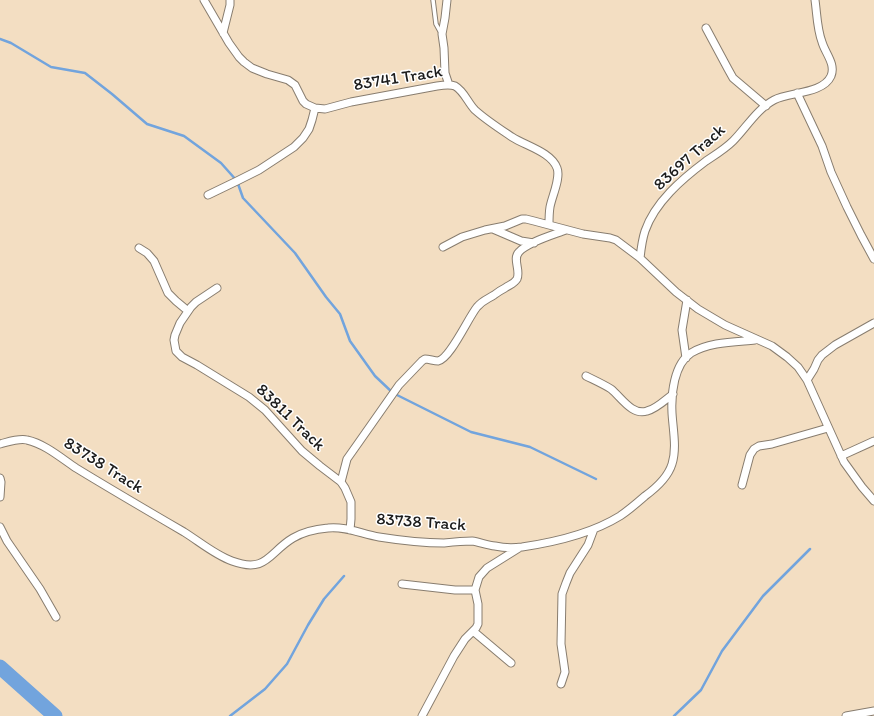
<!DOCTYPE html>
<html>
<head>
<meta charset="utf-8">
<style>
	body { margin:0 }
	canvas { display:block; background:#f3dec2 }
</style>
</head>
<body>
<canvas width="874" height="716"></canvas>
<script>
const ctx = document.querySelector('canvas').getContext('2d');
ctx.lineJoin = 'round';
function strokePath(path, color, width, dash) {
  ctx.strokeStyle = color;
  ctx.lineWidth = width;
  ctx.lineCap = dash ? 'butt' : 'round';
  ctx.setLineDash(dash || []);
  ctx.stroke(path);
}
function drawText(font, color, halo, rows, align = 'center') {
  ctx.font = font + ' Itim,sans-serif';
  ctx.lineWidth = 3;
  ctx.setLineDash([]);
  ctx.textBaseline = 'middle';
  ctx.strokeStyle = halo;
  ctx.fillStyle = color;
  for (const [text, x, y, turn = 0] of rows) {
    ctx.save();
    ctx.translate(x, y);
    ctx.rotate((+turn || 0) * Math.PI / 180);
    ctx.textAlign = isNaN(turn) ? turn : align;
    if (halo) ctx.strokeText(text, 0, 0);
    ctx.fillText(text, 0, 0);
    ctx.restore();
  }
}
strokePath(new Path2D(`
	M0,39L11,43L51,67L85,73L112,94L147,124L184,136L221,163L237,181L243,198L295,253L326,297L340,314L350,341L375,376L393,393L471,432L530,447L596,479
	M230,716L265,689L287,664L308,625L324,599L344,576
	M674,716L701,690L722,651L763,596L810,549`), '#72a4dd', 2.5);
strokePath(new Path2D(`
	M0,667L55,716`), '#72a4dd', 15);
const lane = new Path2D(`
	M433,0L436,24L441,33`);
const street = new Path2D(`
	M204,0L229,43L239,57L244,62L252,68L267,74L288,80L295,85L303,101L306,104L315,108L325,109L351,102L437,86C443,85 450,84 455,86C464,91 468,103 475,110C486,120 500,129 512,137C526,146 551,152 557,168C561,178 552,196 550,207C549,213 549,219 549,225L583,234L610,238L616,240L640,258L676,292L698,309L725,325L772,346L787,357L798,367L807,380L844,462L862,487L874,501
	M447,0L445,18L442,34L444,48L445,73L449,85
	M706,28L728,69L733,78L766,106
	M223,33L230,5V0
	M797,93L822,146L831,172L847,207L861,235L874,259
	M208,195L237,181L259,170L294,147L303,138L309,129L312,120L315,108
	M493,229L521,241L534,243
	M443,247L462,237L485,230L505,226L522,219H526L534,221L549,225
	M139,248L147,253L154,261L168,293L176,301L188,311
	M640,258C641,249 642,240 645,231C655,202 682,179 706,161C715,155 725,149 733,141C746,128 757,109 774,100C789,92 823,94 831,76C836,64 825,53 822,42C817,29 817,14 815,0
	M217,288L196,302L191,307L180,323L175,335L174,340L176,351L182,357L197,365L249,397L265,410L302,451L320,466L341,482L345,488L351,502V519L350,530
	M686,358L682,330L687,300
	M586,376C594,380 603,384 611,389C621,397 632,416 647,411C656,409 665,400 673,394
	M807,380L814,369L818,360L822,355L835,345L874,323
	M0,444C8,442 19,438 27,440C45,444 61,458 76,468C112,490 148,511 184,532C200,542 215,555 232,561C267,574 269,552 293,538C303,532 317,529 328,528C345,526 362,534 379,537C398,540 424,543 444,543C453,542 463,541 472,541C479,542 487,545 495,546C504,548 513,548 522,547C556,542 591,534 620,516C629,510 637,503 645,496C656,488 668,477 672,464C677,448 673,430 672,413C671,394 674,364 691,353C709,342 734,342 755,340
	M841,456L874,441
	M0,478L1,482L0,497
	M341,482L347,459L359,442L399,385L422,361L425,359C429,359 434,361 438,361C450,359 468,318 477,307C483,300 488,299 494,295C498,292 501,290 505,288C509,285 514,284 517,279C521,270 512,259 519,252C528,242 553,235 566,230
	M742,485L750,455L754,449L759,446L772,444L828,428
	M0,527L7,541L40,589L56,617
	M402,584L455,590H475
	M473,631L511,663
	M561,684L565,672L561,644L562,594L566,583L570,573L588,545L594,529
	M422,716L454,656L465,639L476,628L478,624V604L475,590L479,577L487,568L519,548
	M846,716L874,711`);
strokePath(lane, '#887d6f', 5.5);
strokePath(street, '#887d6f', 9);
strokePath(lane, '#fff', 3.5);
strokePath(street, '#fff', 7);
drawText('17px', '#1c1c1c', '#fff', [
	["83741 Track",398,79,-9],
	["83697 Track",690,158,-42],
	["83811 Track",290,418,44],
	["83738 Track",103,466,32],
	["83738 Track",421,523,4]
]);
</script>
</body>
</html>
